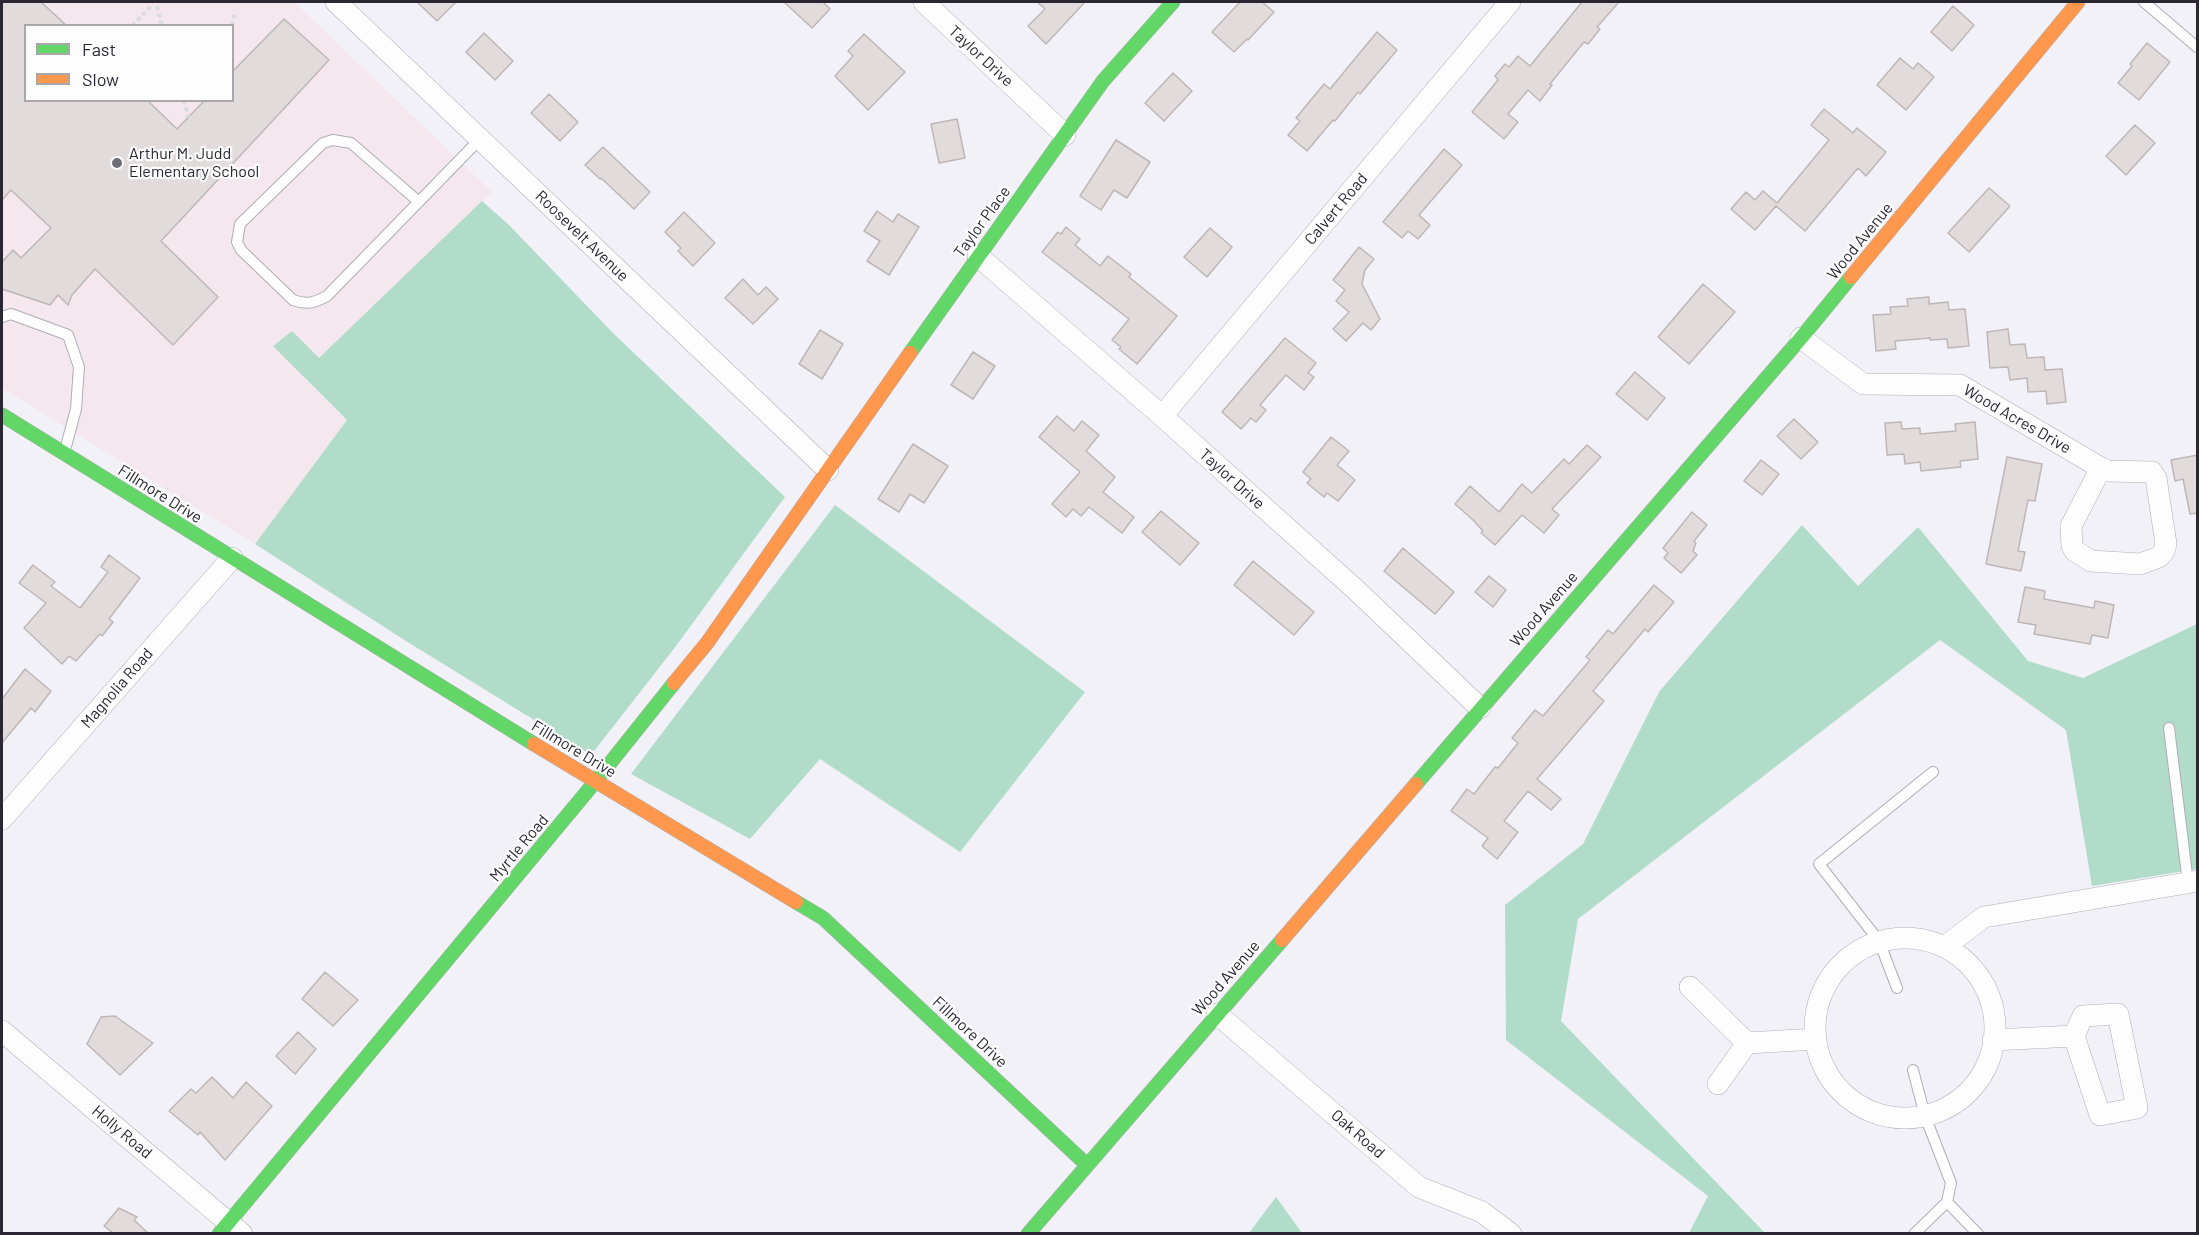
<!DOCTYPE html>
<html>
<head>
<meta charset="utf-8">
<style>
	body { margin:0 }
	#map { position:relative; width:2199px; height:1235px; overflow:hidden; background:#f2f1f7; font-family:Barlow,sans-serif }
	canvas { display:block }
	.frame { position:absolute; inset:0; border:3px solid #2a2733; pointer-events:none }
	.legend { position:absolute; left:24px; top:24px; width:210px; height:78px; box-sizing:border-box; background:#fdfdfd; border:2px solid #a9a7ac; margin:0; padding:8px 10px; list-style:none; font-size:18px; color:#2a2733 }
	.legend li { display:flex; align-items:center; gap:12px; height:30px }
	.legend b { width:30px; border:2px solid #a9a7ac }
</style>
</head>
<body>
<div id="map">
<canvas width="2199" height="1235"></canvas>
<div class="frame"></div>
<ul class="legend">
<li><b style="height:8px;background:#63d668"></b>Fast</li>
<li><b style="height:8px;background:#ff974d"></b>Slow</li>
</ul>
</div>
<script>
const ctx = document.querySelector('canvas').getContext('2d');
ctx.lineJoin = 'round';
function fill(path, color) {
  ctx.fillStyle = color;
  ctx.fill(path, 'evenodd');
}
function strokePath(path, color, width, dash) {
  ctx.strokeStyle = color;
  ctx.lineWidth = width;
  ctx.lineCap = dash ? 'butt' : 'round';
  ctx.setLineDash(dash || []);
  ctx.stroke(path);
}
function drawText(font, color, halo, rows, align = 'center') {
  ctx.font = font + ' Barlow,sans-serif';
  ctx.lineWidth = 4.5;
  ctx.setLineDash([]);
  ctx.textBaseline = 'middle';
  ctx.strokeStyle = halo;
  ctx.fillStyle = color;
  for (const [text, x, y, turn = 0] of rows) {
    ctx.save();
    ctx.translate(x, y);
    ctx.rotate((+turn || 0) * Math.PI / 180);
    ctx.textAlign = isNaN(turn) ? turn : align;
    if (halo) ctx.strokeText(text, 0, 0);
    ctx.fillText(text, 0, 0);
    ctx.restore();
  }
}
fill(new Path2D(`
	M2,2H294L492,192L302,375L347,420L255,544L2,388ZM26,26H232V100H26Z`), '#f5e7ee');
fill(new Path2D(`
	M482,201L509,225L614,334L785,497L676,646L591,755L406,641L255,544L347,420L273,346L292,331L319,358Z
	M835,505L1085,692L960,852L820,759L750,839L631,774Z
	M1802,525L1858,586L1918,527L2028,661L2083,678L2197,624V869L2092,886L2066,730L1940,640L1578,919L1561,1021L1765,1233H1689L1708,1196L1506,1040L1505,905L1583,844L1659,692Z
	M1276,1197L1302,1233H1249Z`), '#b0dcc9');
const building = new Path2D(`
	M2,2H41L67,26H26V100H147L177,129L205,100H232V72L284,19L329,60L161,241L218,297L173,345L95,269L72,295L68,305L58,295L50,305L2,289V262L13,250L21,258L51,228L11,190L2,200Z
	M417,2H456L437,21Z
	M784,2H823L830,9L812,28Z
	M1037,2H1085L1046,44L1028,26L1045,9Z
	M1240,2H1262L1274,12L1248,40L1247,39L1234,52L1212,32Z
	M1582,2H1619L1597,27L1600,29L1588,44L1584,42L1550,84L1552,85L1540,101L1528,90L1508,114L1518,122L1504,139L1472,112L1498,80L1495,76L1505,64L1509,67L1518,56L1530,66Z
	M1953,6L1974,25L1952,51L1931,32Z
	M1377,32L1397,50L1360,94L1358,92L1335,121L1333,120L1307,151L1288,135L1300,121L1296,118L1324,84L1330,89Z
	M484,33L513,61L495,80L466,52Z
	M864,34L905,72L868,110L835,76L853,56L848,51Z
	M2147,43L2170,62L2139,100L2118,83L2132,66L2130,64Z
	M1900,58L1913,69L1918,63L1934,77L1906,110L1877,85Z
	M1173,73L1192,91L1164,121L1145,103Z
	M549,94L578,122L560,141L531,113Z
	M1824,109L1853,133L1857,128L1886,152L1866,176L1858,168L1805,231L1776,206L1755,230L1731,209L1746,192L1755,200L1763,191L1777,203L1829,140L1811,125Z
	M957,119L965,158L939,163L931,124Z
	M2135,125L2155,143L2126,175L2106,156Z
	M1116,140L1150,162L1127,198L1114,190L1101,210L1080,196Z
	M603,147L650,192L634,209L601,178L600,179L585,165Z
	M1444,149L1462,165L1419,215L1430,225L1418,239L1408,231L1402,238L1383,222Z
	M1989,188L2010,206L1969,252L1948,233Z
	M877,211L893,222L898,214L919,227L889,275L867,261L880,241L864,231Z
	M684,212L715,243L693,266L678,251L681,248L665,232Z
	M1066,227L1080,239L1075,245L1100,266L1108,256L1131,274L1129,277L1177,316L1137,364L1119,349L1121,347L1112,340L1129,319L1042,252L1058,232L1061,234Z
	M1210,228L1232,247L1207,277L1184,257Z
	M1359,247L1374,259L1365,270L1362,284L1380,319L1371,330L1363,323L1346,341L1333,329L1349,312L1336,301L1345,290L1333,280Z
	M743,279L758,295L766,287L778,299L753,324L725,298Z
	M1703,284L1735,312L1689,364L1658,337Z
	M1929,297V304L1948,302L1949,310L1965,309L1969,346L1948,348L1947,339L1930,340V338L1895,341L1896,349L1876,351L1873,315L1891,314L1890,307L1908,306L1907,299Z
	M2008,329L2010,345L2025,344L2027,358L2044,357L2045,370L2062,369L2066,402L2047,404L2046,391L2028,392L2027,378L2010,380L2008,367L1990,368L1987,332Z
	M820,330L843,344L822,379L799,364Z
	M1285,338L1316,363L1308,373L1314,377L1304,390L1286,375L1260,405L1266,410L1256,422L1251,418L1241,429L1222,412Z
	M973,352L995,366L973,399L951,385Z
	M1635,372L1665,398L1647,420L1616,394Z
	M1057,416L1074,431L1082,421L1099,435L1086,451L1115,477L1103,492L1134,517L1122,533L1089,507L1081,516L1073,509L1066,517L1052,504L1080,472L1039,437Z
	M1794,419L1818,442L1801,459L1777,436Z
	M1901,422L1902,429L1920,428V434L1956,431L1955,424L1975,422L1978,459L1960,461L1961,467L1921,471L1920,462L1905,464L1904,454L1887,455L1885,423Z
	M1331,437L1349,451L1337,465L1355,480L1338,501L1327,493L1324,497L1307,483L1311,479L1303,472Z
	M913,444L948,466L924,503L910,494L899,512L878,499Z
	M1587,445L1601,457L1552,509L1559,515L1544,533L1522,515L1495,545L1481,533L1483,531L1473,520L1455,504L1470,486L1499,512L1522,484L1532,493L1564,459L1569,464Z
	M2198,455V513L2190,514L2183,479L2175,481L2171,460Z
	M2007,457L2042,464L2035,501L2028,500L2018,551L2025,552L2021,571L1986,564Z
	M1761,460L1779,474L1762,495L1744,481Z
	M1161,511L1199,543L1180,565L1142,532Z
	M1692,512L1707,525L1694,541L1696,543L1693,551L1697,555L1681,573L1664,558L1668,553L1663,548Z
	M1403,548L1454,592L1435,614L1384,571Z
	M109,555L140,578L109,619L113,622L102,636L100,634L76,661L69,656L62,664L24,628L46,603L19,583L33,565L55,582L51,586L80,608L108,572L101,567Z
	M1253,561L1314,612L1294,635L1234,585Z
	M1489,576L1506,590L1493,607L1475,592Z
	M1654,585L1674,602L1648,632L1645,629L1593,691L1604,701L1537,779L1561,799L1551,810L1528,791L1504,821L1518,832L1497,859L1482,846L1488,838L1451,811L1467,789L1474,794L1495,767L1498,768L1518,743L1512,738L1535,710L1543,716L1590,660L1586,657L1608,630L1613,634Z
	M2025,587L2045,591L2044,599L2094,608L2095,601L2114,605L2108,638L2092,635L2090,644L2034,634L2036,625L2018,622Z
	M25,669L51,691L35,712L31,708L2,743V699Z
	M325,972L358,1000L333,1026L302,999Z
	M115,1016L153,1043L120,1075L87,1044L101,1017Z
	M298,1032L316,1049L295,1074L276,1056Z
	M212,1077L233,1098L246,1082L272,1106L225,1160L200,1132L198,1135L169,1111L191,1089L196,1093Z
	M119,1208L137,1217L134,1220L148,1233H113L104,1226Z`);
fill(building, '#e1dbdc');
strokePath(building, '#beb7b7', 1.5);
const lane = new Path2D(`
	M2144,2L2198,48
	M419,202L351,143L333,140L323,143L240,224L237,242L241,250L293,300C306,305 314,303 327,296C378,244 429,191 480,139
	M2,317L11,314L68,335L79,367L76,409L65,450
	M2169,728L2188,883
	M1897,988L1879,941L1819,864L1933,772
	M1913,1070L1925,1116L1951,1183L1947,1202L1914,1234
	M1947,1202L1978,1234`);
const street = new Path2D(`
	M336,2L828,470
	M924,2L1065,135
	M978,256L1162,416L1355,589L1480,708
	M1801,338L1863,384L1960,385L2101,468
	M1162,416L1510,2
	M2101,468L2107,471L2152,472L2156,478L2166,544L2164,551L2159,557L2140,564L2091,561L2075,551L2072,546L2071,526Z
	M2,819L232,558
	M1815 1028a90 90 0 1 1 180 0a90 90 0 1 1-180 0Z
	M1944,947L1984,917L2198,881
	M1690,987L1747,1043
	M1217,1014L1419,1187L1482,1212L1511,1234
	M2,1031L242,1234
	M1993,1040L2074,1036L2083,1016L2118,1014L2137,1108L2100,1115L2074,1036
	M1718,1084L1747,1043L1816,1039`);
const fast = new Path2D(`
	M910,353L1103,81L1173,2
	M2,415L534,744
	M1416,784L1801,338L1851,277
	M796,902L823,918L1087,1165
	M219,1234L595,782L674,683
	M1028,1234L1282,940`);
const slow = new Path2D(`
	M1851,277L2078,2
	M674,683L707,643L910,353
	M534,744L796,902
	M1282,940L1416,784`);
strokePath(lane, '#afaeb6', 12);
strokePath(street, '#afaeb6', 22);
strokePath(fast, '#afaeb6', 15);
strokePath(slow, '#afaeb6', 15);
strokePath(new Path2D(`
	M157,6L162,26
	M132,26L153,4
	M232,26L235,11
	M184,100L188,117`), '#dcdcde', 4, [4.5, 3]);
strokePath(lane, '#fdfdfe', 10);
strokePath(street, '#fdfdfe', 21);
strokePath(fast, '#63d668', 14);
strokePath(slow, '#ff974d', 14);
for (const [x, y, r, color] of [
	[117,163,6,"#706e78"]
]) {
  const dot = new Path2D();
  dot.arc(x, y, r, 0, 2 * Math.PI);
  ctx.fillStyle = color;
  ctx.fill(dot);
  strokePath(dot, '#fdfdfd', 2);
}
drawText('16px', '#2a2733', '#fdfdfd', [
	["Taylor Drive",981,56,43],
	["Calvert Road",1336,209,-50],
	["Taylor Place",982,222,-54],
	["Roosevelt Avenue",582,236,44],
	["Wood Avenue",1860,241,-51],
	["Wood Acres Drive",2017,419,30],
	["Taylor Drive",1232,479,42],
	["Fillmore Drive",160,494,32],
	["Wood Avenue",1544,609,-49],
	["Magnolia Road",117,688,-49],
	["Fillmore Drive",574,749,31],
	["Myrtle Road",519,848,-50],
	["Wood Avenue",1226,978,-49],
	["Fillmore Drive",970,1032,43],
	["Holly Road",122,1132,40],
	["Oak Road",1358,1134,41]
]);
drawText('16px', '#2a2733', '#fdfdfd', [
	["Arthur M. Judd",129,154],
	["Elementary School",129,172]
], 'left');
</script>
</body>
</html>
